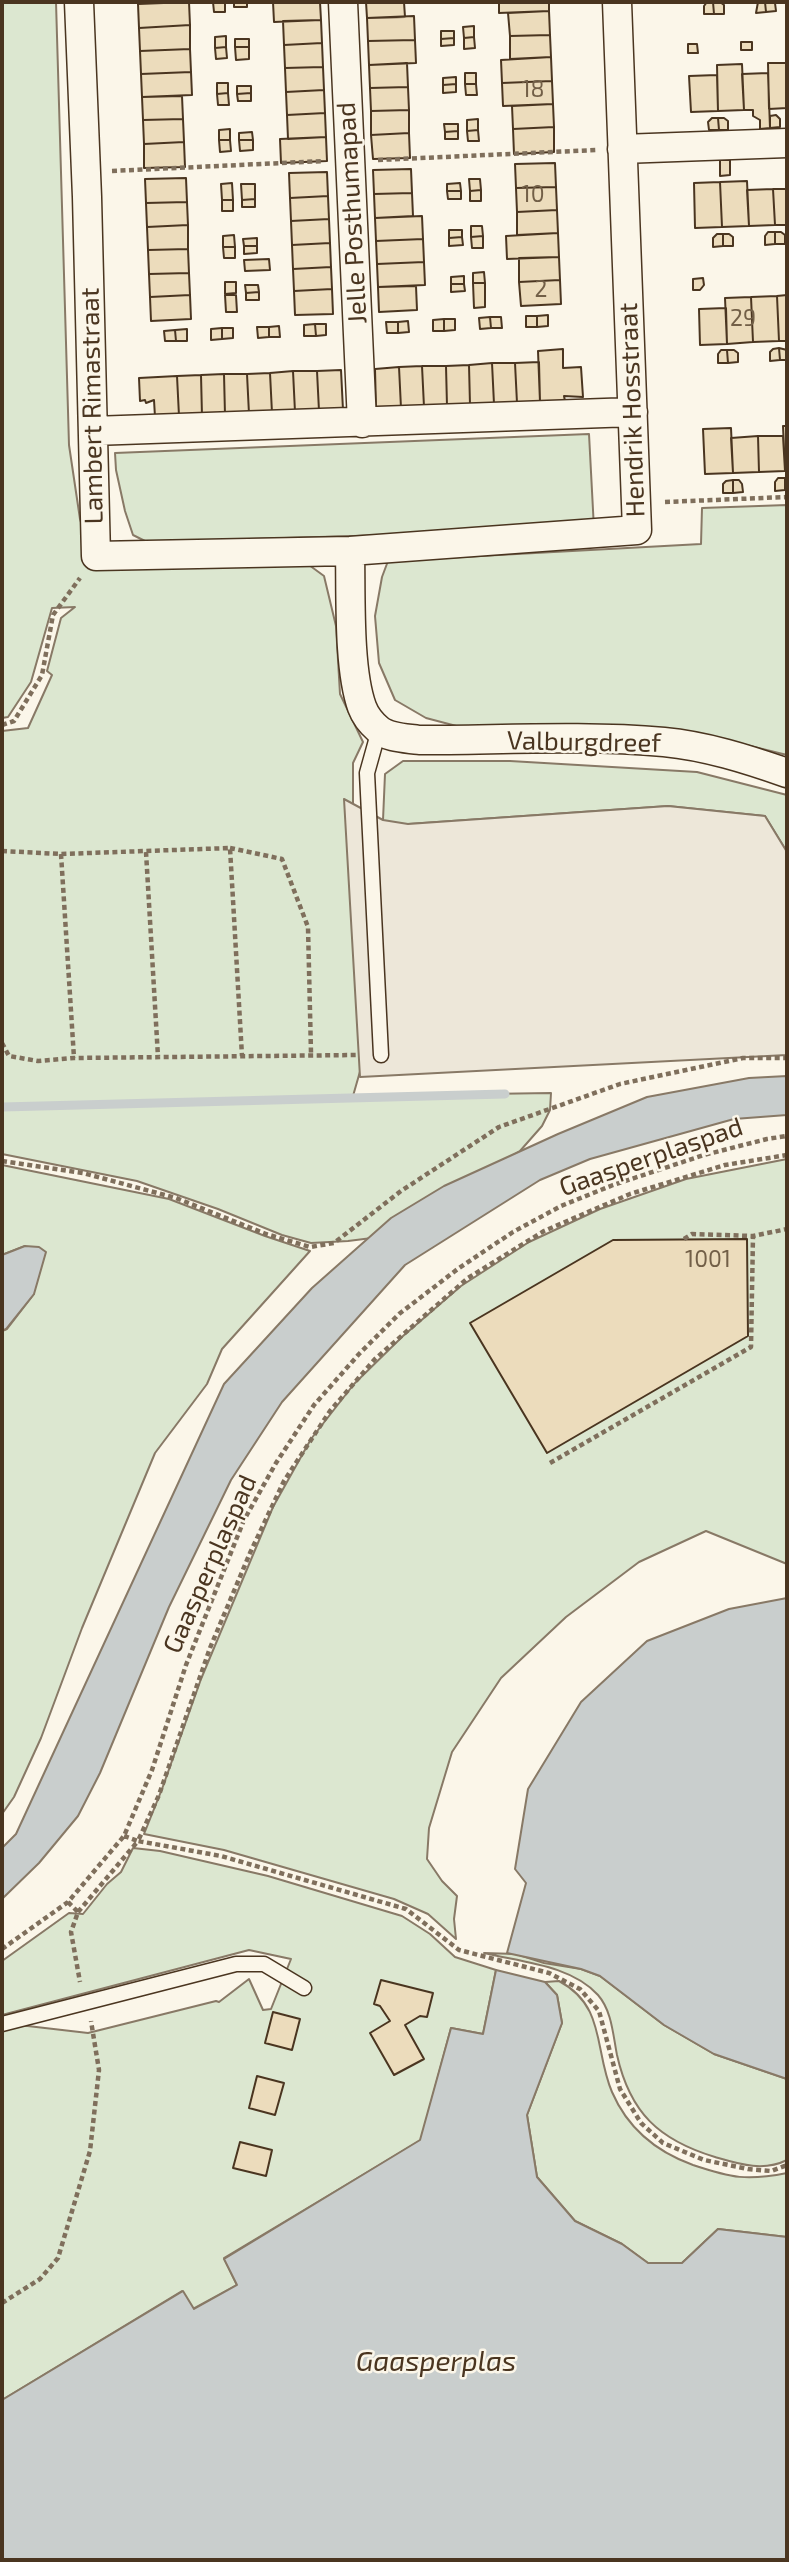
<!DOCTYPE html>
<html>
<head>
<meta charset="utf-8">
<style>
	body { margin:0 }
	#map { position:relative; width:789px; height:2562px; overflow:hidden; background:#fbf6e9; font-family:"Exo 2",sans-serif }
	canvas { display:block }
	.frame { position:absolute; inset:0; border:4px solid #4a3520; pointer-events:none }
</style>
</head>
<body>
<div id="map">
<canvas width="789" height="2562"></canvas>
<div class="frame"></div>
</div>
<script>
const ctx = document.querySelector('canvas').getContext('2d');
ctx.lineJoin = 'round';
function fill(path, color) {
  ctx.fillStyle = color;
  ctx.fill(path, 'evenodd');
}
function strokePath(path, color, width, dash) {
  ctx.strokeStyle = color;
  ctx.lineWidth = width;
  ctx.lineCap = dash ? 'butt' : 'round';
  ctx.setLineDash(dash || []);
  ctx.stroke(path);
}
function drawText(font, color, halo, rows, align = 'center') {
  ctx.font = font + ' "Exo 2",sans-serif';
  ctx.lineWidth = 5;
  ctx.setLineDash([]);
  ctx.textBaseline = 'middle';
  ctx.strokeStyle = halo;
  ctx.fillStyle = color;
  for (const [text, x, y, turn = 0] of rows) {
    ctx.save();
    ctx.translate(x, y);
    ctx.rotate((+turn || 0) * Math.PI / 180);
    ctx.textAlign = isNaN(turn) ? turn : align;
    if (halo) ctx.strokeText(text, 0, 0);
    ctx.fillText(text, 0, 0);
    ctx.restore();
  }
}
const green = new Path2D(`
	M2,2H56L69,445L80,519L89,549L309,565L324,576L336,626L340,694L363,742L353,763V821L369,1040L353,1096L551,1093L550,1110L542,1126L520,1151L372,1238L348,1241L311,1243L282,1235L218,1209L137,1181L2,1154V731L28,728L52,675L47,671L61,618L75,607L52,608L31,682L8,717L2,718Z
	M589,434L594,529L147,542L133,535L125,511L116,470L115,453Z
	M787,505V755L697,733L464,728L426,718L395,700L379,663L375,616L382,577L388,561L701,544L702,508Z
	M403,761H510L697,772L787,795V852L765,816L668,806L408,824L424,1034L383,820L385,774Z
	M787,1159V1564L706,1531L639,1562L566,1617L501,1678L452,1752L429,1828L427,1859L442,1881L457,1896L454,1919L456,1939L428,1914L394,1899L224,1850L144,1834L162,1789L201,1679L273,1507L311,1439L354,1384L403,1336L461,1286L529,1242L600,1209L686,1179Z
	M2,1165L169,1199L265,1236L310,1251L222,1349L207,1384L155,1453L82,1628L41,1738L14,1797L2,1814V1331L7,1329L34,1294L25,1246L2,1255Z
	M133,1848L160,1851L268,1876L402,1916L430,1934L455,1957L496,1970L483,2034L451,2028L421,2140L224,2258L237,2285L193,2309L182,2291L2,2400V2030L19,2025L88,2033L216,2001L219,2002L249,1979L263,2010L271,2009L291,1959L249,1950L2,2015V1961L69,1913L83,1914L107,1884L121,1872Z
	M484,1953L516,1954L544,1963L581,1969L600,1976L664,2025L714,2054L787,2079V2160C763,2172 739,2164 715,2157C659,2140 630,2113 617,2055C613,2035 612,2011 598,1995C571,1965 521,1962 484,1953Z
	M559,1981C606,2006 594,2050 612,2092C628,2129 657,2152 693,2165C732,2178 747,2181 787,2173V2237L718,2229L682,2263H648L622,2244L575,2221L537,2177L527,2115L562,2023L557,1995L545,1982Z`);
fill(green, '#dce7d0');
strokePath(green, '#887966', 2);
const parking = new Path2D(`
	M344,799L383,820L408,824L668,806L765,816L787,852V1055L360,1077Z`);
fill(parking, '#ede7d9');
strokePath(parking, '#887966', 2);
const water = new Path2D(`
	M787,1076V1115L734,1119L590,1159L540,1180L405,1265L282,1402L231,1480L169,1607L100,1773L78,1816L39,1863L2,1899V1848L16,1834L224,1384L312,1288L391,1218L444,1186L558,1134L647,1097L749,1078Z
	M25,1246L39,1247L46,1252L34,1294L6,1329L2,1331V1255Z
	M787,1598V2079L714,2054L664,2025L600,1976L581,1969L507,1953L526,1883L515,1869L528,1789L581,1702L647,1641L729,1609Z
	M496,1970L545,1982L557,1995L562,2023L527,2115L537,2177L575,2221L622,2244L648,2263H682L718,2229L787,2237V2560H2V2400L183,2291L194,2309L237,2285L224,2259L420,2140L451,2028L483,2034Z`);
fill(water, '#c9cecd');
strokePath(water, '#887966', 2);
strokePath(new Path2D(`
	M2,1107L505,1094`), '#c9cecd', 9);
const building = new Path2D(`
	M138,2H179L138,4Z
	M189,2L190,25L139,28L138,4Z
	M213,2H225V12H214Z
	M234,2H247V7H234Z
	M273,2H320L321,20L274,22Z
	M366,2H404L405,17L367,18Z
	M499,2H549V11L499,13Z
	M707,2H713L714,14H704V6Z
	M713,2H720L724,5V14H714Z
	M758,2H765L766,12L756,13Z
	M765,2L775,3L776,11L766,12Z
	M549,11L550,35L510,36L508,13Z
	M414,16L415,40L368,41L367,18Z
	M321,20L322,43L284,45L283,21Z
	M190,25V49L140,51L139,28Z
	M474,26V37L464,38L463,27Z
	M441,31H454V38L441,39Z
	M550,35L551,57L510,59V36Z
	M226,36V47L215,48V37Z
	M474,37L475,48L464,49V38Z
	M454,38V45L441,46V39Z
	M235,39H249V47H235Z
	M415,40L416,63L369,65L368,41Z
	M741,42H752V50H741Z
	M322,43L323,67L285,68L284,45Z
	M688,44H697L698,53H688Z
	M226,47L227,58L216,59L215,48Z
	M235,47H249V59L236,60Z
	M190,49L191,72L141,74L140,51Z
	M551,57L552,81L502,83L501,60Z
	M407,63L408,87L370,88L369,65Z
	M768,63H787V108L769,109Z
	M742,64L744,110L718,111L717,65Z
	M323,67L324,90L286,92L285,68Z
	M191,72L192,95L142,97L141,74Z
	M465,73H476V84H465Z
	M768,73L770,128L760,129V120L753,116V110H744L742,74Z
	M717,75L718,111L691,112L689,76Z
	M456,77V84L443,85V78Z
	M552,81L553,104L503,106L502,83Z
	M217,83H228V93L217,94Z
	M456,84V92L443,93V85Z
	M465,84H476L477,95H466Z
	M237,86H251V93L237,94Z
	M408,87L409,110L371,111L370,88Z
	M324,90L325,113L287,115L286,92Z
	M228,93L229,105H218L217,94Z
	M251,93V101H238L237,94Z
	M182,96L183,119L143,120L142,97Z
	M553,104L554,127L513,129L512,106Z
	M409,110V133L371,135V111Z
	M325,113L326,137L288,139L287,115Z
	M776,115L780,119V127L770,128V116Z
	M712,118H718L719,130H709L708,122Z
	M718,118H724L728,121V130H719Z
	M183,119L184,142L144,144L143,120Z
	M478,119V130L467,131V120Z
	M444,124H458V131L445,132Z
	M554,127V152L514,154L513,129Z
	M230,129V140H219V130Z
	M478,130L479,141H468L467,131Z
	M458,131V139H445V132Z
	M252,132L253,140H239V133Z
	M409,133L410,158L373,159L371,135Z
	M326,137L327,161L281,163L280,139Z
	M219,140H230L231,151L220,152Z
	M239,140H253V150L240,151Z
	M184,142L185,167L144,168V144Z
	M720,160H730V175L720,176Z
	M555,163L556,187L516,188L515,164Z
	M411,169L412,193L374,194L373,170Z
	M327,172L328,196L290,198L289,173Z
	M186,178L187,202L146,203L145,179Z
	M469,179H480L481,190L470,191Z
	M747,181L749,226L722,227L720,182Z
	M720,182L722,227L695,228L694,183Z
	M232,183L233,200H222L221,184Z
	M460,183L461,191H447V184Z
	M241,184H255V199L242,200Z
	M556,187L557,210L517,212L516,188Z
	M773,189L775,225L749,226L747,190Z
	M773,189H787V225H775Z
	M481,190V201H470V191Z
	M447,191H461V199H448Z
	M412,193L413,216L375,218L374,194Z
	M328,196L329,219L291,221L290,198Z
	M255,199V207H242V200Z
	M222,200H233V211H222Z
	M187,202L188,225L147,227L146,203Z
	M557,210L558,233L517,235V212Z
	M422,216L423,239L376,241L375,218Z
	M329,219L330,243L292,245L291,221Z
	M188,225V249L148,250L147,227Z
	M471,226H482L483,236L471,237Z
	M449,230H462V237L449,238Z
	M768,232H775V244L765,245V236Z
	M775,232H781L785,235V244H775Z
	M558,233L559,257L507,259L506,236Z
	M717,234H723V246L713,247V238Z
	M723,234H729L733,237V246H723Z
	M234,235L235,247H223V236Z
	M483,236V248H472L471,237Z
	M462,237L463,245L449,246V238Z
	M257,238V246H244L243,239Z
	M423,239L424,262L377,264L376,241Z
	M330,243L331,267L293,269L292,245Z
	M244,246H257V253L244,254Z
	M223,247H235V258H224Z
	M188,249L189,273L149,274L148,250Z
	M559,257L560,280L519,282V258Z
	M269,259L270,270L245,271L244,260Z
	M424,262L425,285L378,287L377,264Z
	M331,267L332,289L294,291L293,269Z
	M484,272L485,283H473V273Z
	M189,273L190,295L150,297L149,274Z
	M464,276V284H451V277Z
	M703,278L704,285L700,290H693V279Z
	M560,280L561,304L521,306L519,282Z
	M225,282H236V293L225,294Z
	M473,283H485V307L474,308Z
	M451,284H464L465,291L451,292Z
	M245,285H258L259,292L246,293Z
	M416,286L417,310L379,312L378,287Z
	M332,289L333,314L295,315L294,291Z
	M259,292V300H246V293Z
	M190,295L191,319L151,321L150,297Z
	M225,295H236L237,312H226Z
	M787,295V341H779L777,296Z
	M777,296L779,341L753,342L751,297Z
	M751,297L753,342L727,344L725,298Z
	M726,308L727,344L700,345L699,309Z
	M548,315V326L537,327V316Z
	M526,316H537V327H526Z
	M490,317L491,328L480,329L479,318Z
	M490,317H501L502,328H491Z
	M444,319V331H433V320Z
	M444,319H455V330L444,331Z
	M408,321L409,332L398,333V322Z
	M386,322H398V333H387Z
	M315,324H326V335L316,336Z
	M315,324L316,336H304V325Z
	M279,326L280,337H269V327Z
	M257,327H269V337L258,338Z
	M222,328H233V338L222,339Z
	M222,328V339L211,340V329Z
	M187,329V341H176L175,330Z
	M175,330L176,341H165L164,331Z
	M779,348L787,350V360H780Z
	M779,348L780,360L770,361V352L773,349Z
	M563,349V368L581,367L583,397L564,396L565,401L540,402L538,351Z
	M721,350H727L728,363H718V354Z
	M727,350H734L738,353V362L728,363Z
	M539,362L540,402L517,403L515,363Z
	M492,363H515L517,403L494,404Z
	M492,363L494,404L470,405L469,365Z
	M469,365L470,405L447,406L446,366Z
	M422,366H446L447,406L424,407Z
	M422,366L424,407L401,408L399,367Z
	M399,367L401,408L376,409L375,369Z
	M341,370L343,410L319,411L317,371Z
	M293,371L295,412L272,413L270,373Z
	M293,371H317L319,411L295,412Z
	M270,373L272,413L249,414L247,374Z
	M224,374L225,415L202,416L201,375Z
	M224,374H247L249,414L225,415Z
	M201,375L202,416H179L177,376Z
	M177,376L179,416L155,417L154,400L146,403L145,400L140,401L139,378Z
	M783,426H787V471H785Z
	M731,428L733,473L705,474L703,429Z
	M758,436H783L785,471L759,472Z
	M758,436L759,472L733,473L731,438Z
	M778,478H785V490L775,491V482Z
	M733,480H739L742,484L743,492L733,493Z
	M733,480V493H723V484L726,481Z
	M747,1239L748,1336L547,1453L470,1323L613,1240Z
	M381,1980L433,1993L427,2017L420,2016L405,2025L424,2059L394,2075L370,2033L390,2021L380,2006L374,2004Z
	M273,2012L300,2019L292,2050L265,2043Z
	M257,2076L284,2083L275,2115L249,2108Z
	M240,2142L272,2150L266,2176L233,2168Z`);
fill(building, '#ecdcbc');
strokePath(building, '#4a3520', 2);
const lane = new Path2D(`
	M379,730L367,773L381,1055
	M2,2024L236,1964H264L304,1988`);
const street = new Path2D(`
	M79,2L87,197L96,556L350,551L637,530L617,2
	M343,2L362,423
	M622,149L787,143
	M93,431L633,412
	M350,551C351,594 348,668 362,707C365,715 371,723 378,729C388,738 405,738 419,740C500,740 583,735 664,742C706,746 747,759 787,773`);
strokePath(lane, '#4a3520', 17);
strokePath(street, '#4a3520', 31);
strokePath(new Path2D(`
	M378,160L596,150
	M112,171L324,161
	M665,502L787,497
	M2,725L14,721L42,675L53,615L80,578
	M230,848L282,859L308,927L311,1053
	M2,851L61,854L230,848L242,1056
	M146,852L158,1057
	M61,854L74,1058
	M2,1043L9,1056L38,1061L74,1058L359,1055
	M2,1161L83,1173L176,1198L266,1234L310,1247L334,1243L401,1191L499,1127L620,1084L743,1058H787
	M684,1239L692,1234L753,1236L787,1229
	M550,1463L751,1347L753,1236
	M124,1836L138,1841L159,1795L210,1648L250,1553L284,1481L330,1411L375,1359L468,1278L544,1231L630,1194L725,1165L787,1155
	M68,1902L78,1912L71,1932L80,1982
	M78,1912L138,1841L221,1856L406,1909L459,1950L549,1973L580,1989L599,2011L620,2089L641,2123L663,2143L704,2160L748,2169L771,2171L787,2165
	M2,1949L68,1902L124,1836L152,1770L186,1665L244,1520L276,1463L314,1405L359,1354L399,1314L459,1268L513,1232L561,1206L613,1185L704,1155L767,1139L787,1136
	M2,2303L40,2279L58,2258L90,2151L99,2070L91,2021`), '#7f6f5c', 4.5, [5, 3.5]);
strokePath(lane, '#fbf6e9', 14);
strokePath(street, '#fbf6e9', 28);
drawText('23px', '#725f47', null, [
	["18",533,89],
	["10",533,194],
	["2",541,289],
	["29",743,318],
	["1001",708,1259]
]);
drawText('26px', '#4a3520', '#fbf6e9', [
	["Jelle Posthumapad",352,213,-93],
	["Lambert Rimastraat",92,406,-91],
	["Hendrik Hosstraat",632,410,-92],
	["Valburgdreef",584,742,1],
	["Gaasperplaspad",651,1157,-19],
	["Gaasperplaspad",210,1564,-66]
]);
drawText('italic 28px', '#4a3520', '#fbf6e9', [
	["Gaasperplas",436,2362]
]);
</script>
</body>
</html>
